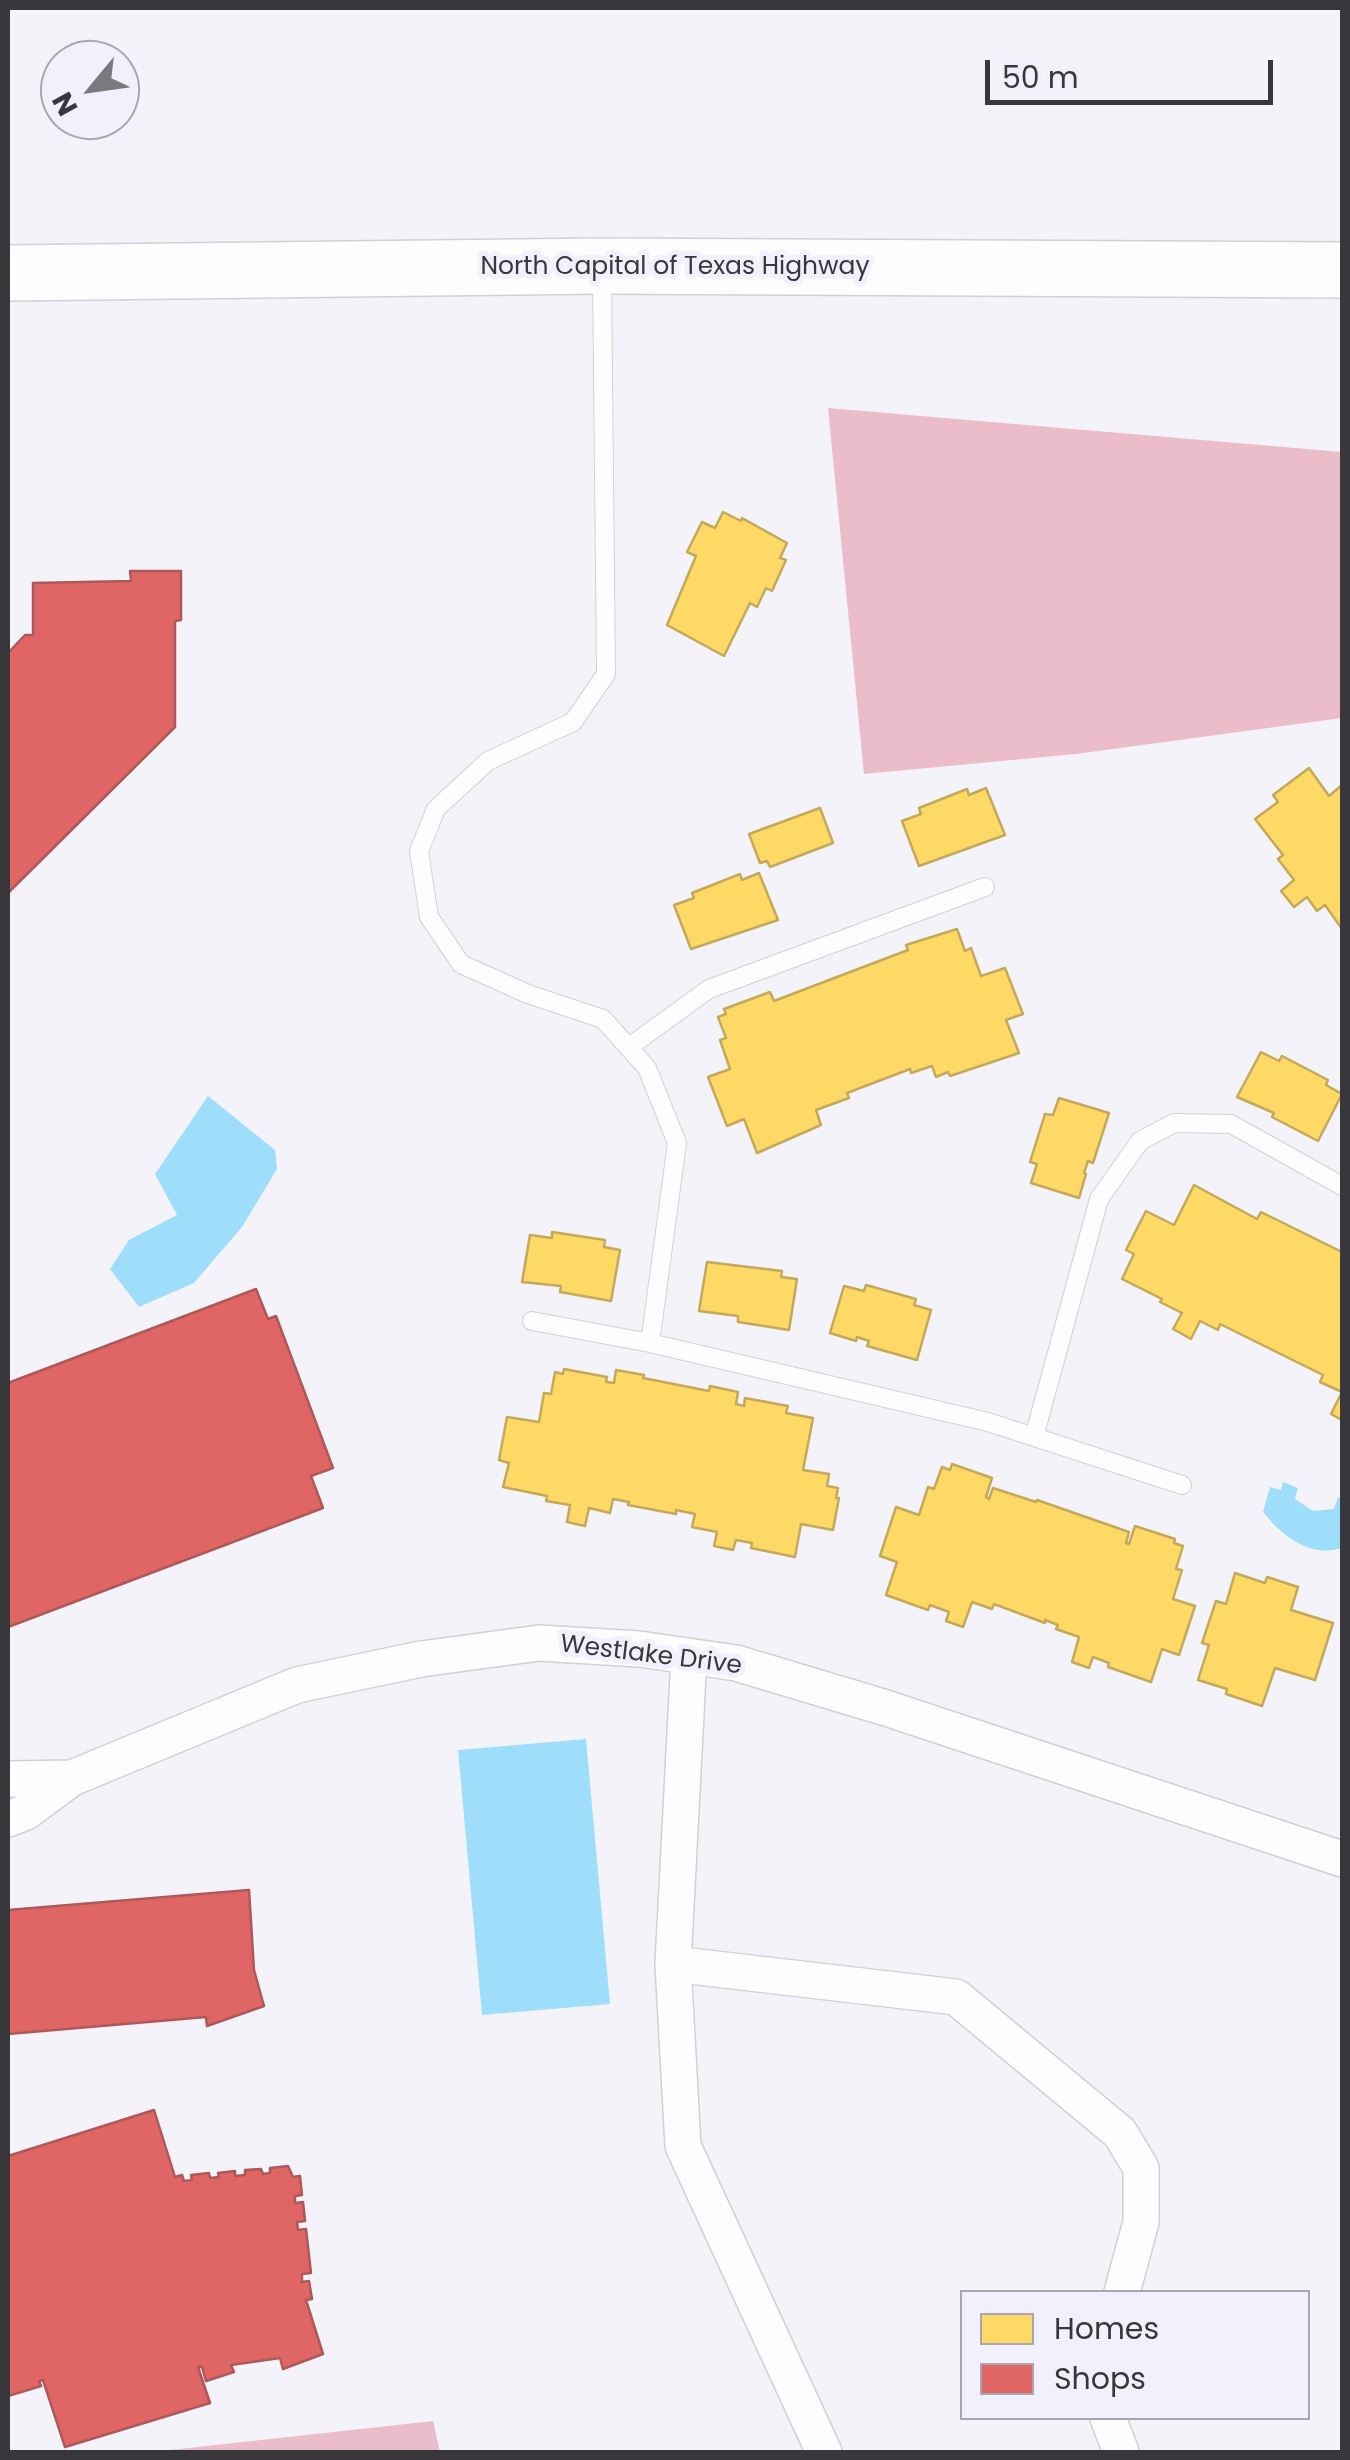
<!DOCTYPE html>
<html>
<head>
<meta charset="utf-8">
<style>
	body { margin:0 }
	#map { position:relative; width:1350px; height:2460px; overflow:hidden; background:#f4f3f9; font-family:Poppins,sans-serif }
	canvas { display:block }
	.frame { position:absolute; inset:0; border:10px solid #38383c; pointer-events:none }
	.legend { position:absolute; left:960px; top:2290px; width:350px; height:130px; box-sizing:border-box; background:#f2f0fc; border:2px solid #a8a6af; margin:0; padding:12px 18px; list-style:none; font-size:30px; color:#38383c }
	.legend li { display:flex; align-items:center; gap:20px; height:50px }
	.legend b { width:50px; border:2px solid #a8a6af }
	.north { position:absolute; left:40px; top:40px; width:100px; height:100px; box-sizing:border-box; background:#f2f0fc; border:2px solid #a8a6af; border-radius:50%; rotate:241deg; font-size:28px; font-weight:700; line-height:40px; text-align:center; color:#38383c }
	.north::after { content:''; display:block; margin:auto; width:35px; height:45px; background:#7a797e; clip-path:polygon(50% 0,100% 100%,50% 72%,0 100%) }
	.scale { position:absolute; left:985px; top:60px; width:288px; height:45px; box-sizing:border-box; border:5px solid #38383c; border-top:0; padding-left:12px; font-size:30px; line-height:35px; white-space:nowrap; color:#38383c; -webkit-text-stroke:8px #f2f0fc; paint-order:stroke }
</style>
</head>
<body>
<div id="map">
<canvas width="1350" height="2460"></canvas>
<div class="frame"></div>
<ul class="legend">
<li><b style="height:28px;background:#ffd966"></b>Homes</li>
<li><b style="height:28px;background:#e06666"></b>Shops</li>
</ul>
<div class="north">N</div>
<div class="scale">50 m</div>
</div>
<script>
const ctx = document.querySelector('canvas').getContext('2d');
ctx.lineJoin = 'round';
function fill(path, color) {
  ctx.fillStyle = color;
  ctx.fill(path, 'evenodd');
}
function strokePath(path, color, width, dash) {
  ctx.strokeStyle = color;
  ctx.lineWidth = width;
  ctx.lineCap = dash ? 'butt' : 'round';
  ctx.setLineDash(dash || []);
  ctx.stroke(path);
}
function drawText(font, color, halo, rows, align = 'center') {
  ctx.font = font + ' Poppins,sans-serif';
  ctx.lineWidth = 10;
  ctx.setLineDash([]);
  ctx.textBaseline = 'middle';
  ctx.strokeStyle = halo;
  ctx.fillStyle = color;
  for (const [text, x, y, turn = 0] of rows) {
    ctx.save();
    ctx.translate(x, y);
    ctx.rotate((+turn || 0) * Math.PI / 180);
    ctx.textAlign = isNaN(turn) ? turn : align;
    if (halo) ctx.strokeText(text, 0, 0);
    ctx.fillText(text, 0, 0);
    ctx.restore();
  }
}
fill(new Path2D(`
	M828,408L1342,452V718L1076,754L864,774Z
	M433,2421L440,2452H152Z`), '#ebbdcb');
fill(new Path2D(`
	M208,1096L275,1150L277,1169L242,1227L194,1283L139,1307L110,1269L129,1240L177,1215L155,1174Z
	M1283,1482L1298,1488L1295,1499L1313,1511L1334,1509L1338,1497L1342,1500V1548C1310,1558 1282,1536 1263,1512L1270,1487L1281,1490Z
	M586,1739L610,2004L482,2015L458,1750Z`), '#9edefb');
const homes = new Path2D(`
	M723,512L741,521L742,518L787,543L780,558L786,560L772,591L766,588L757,607L750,603L724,656L667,625L696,556L687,552L702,522L715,528Z
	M1309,768L1329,796L1342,785V929L1325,905L1317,911L1307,897L1294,907L1281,891L1294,880L1278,859L1283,855L1255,819L1278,802L1273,795Z
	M986,788L1005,835L919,866L902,821L921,814L919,808L967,789L969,795Z
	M820,808L833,843L770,867L767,861L760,863L749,834Z
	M759,873L778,920L691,949L674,905L694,898L692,893L740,874L742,880Z
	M957,929L965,951L971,948L981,976L1005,968L1023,1014L1006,1020L1019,1053L950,1076L948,1072L936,1077L932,1066L911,1073L910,1069L847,1093L849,1098L816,1110L821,1125L757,1153L744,1119L727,1126L708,1077L730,1069L720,1040L726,1038L718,1017L726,1014L724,1009L770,992L774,1001L908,950L906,945Z
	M1261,1052L1279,1061L1282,1056L1328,1080L1326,1085L1342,1094L1318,1141L1272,1117L1274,1113L1237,1097Z
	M1059,1098L1109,1113L1093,1163L1088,1161L1084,1173L1086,1174L1079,1198L1031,1183L1037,1164L1030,1162L1045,1114L1053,1115Z
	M1194,1185L1257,1219L1261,1212L1342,1252V1420L1331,1414L1342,1392L1320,1382L1323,1375L1220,1324L1218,1330L1200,1321L1191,1339L1173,1329L1182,1313L1160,1302L1162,1299L1122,1279L1134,1254L1126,1250L1146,1211L1174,1225Z
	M552,1232L605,1240L604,1247L620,1250L611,1301L560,1292L561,1286L522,1282L530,1235L552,1238Z
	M707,1262L782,1271L781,1277L797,1279L789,1330L738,1322V1316L699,1311Z
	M866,1285L916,1299L914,1305L931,1310L917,1360L867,1346L869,1341L857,1337L856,1341L830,1333L844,1286L864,1291Z
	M564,1369L607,1377L606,1382L614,1383L616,1370L644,1375L643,1378L709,1391L710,1386L738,1392L736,1404L744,1406L745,1398L788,1406L786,1413L813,1418L803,1470L829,1474L827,1486L838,1488L836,1498H839L833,1530L801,1524L795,1557L751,1548L752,1543L736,1540L733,1550L714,1546L717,1532L692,1527L695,1514L676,1510V1514L628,1505L629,1502L613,1499L610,1513L589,1508L585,1526L567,1522L570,1505L546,1501L547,1496L503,1487L509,1463L499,1460L507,1417L539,1422L544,1393L551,1394L555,1372L563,1374Z
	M952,1464L992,1478L986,1497L989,1499L993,1488L1036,1502L1037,1500L1129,1532L1126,1543L1129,1544L1135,1526L1175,1539L1174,1543L1183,1546L1176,1569L1182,1570L1173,1599L1195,1606L1179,1655L1162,1649L1151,1682L1108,1667L1109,1663L1093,1657L1089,1668L1072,1662L1079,1637L1056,1629L1058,1625L1045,1620V1623L994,1604L992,1609L972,1602L963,1627L946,1621L949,1612L930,1605L928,1610L886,1595L897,1562L880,1556L896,1507L919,1515L928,1487L934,1489L942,1467L950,1470Z
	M1235,1573L1265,1583L1267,1577L1298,1587L1291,1610L1333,1623L1315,1680L1275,1668L1262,1706L1226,1694L1227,1689L1198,1680L1209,1645L1202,1643L1216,1601L1226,1604Z`);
fill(homes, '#ffd966');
strokePath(homes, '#c3a959', 2.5);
const shops = new Path2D(`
	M130,571H181V620L175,621V727L8,893V653L25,635H33V583L131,581Z
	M256,1289L268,1319L276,1316L333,1468L311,1476L323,1508L8,1627V1383Z
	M249,1890L254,1970L264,2006L207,2026L206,2017L8,2034V1910Z
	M154,2110L175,2177L182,2175L184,2181L192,2180L191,2175L209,2173L210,2178L219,2177L218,2173L235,2171V2176L245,2175V2170L261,2169L263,2174L270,2173V2168L288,2166L293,2177L300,2176L302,2195L295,2196V2203L303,2202L305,2221L297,2222L298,2230L306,2229L311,2273L302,2274V2282L309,2281L312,2299L306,2300L323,2354L283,2369L280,2358L231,2365L234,2372L206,2381L202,2367H198L210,2403L65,2447L43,2380L39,2381L41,2386L8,2396V2156Z`);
fill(shops, '#e06666');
strokePath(shops, '#ae5859', 2.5);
const service = new Path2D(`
	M602,272L606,674L573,722L488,761L436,809L419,851L429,917L461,964L528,994L603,1019L647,1068L677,1143L650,1343
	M629,1047L709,989L985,887
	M532,1321L650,1343L988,1422L1182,1485
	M1034,1437L1099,1199L1140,1141L1174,1123L1231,1124L1342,1186`);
const minor = new Path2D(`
	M689,1656L673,1964L683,2146L824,2452
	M8,1779L72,1778
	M8,1819L26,1812L72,1778L297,1685L421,1659L539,1643L639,1649L736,1663L886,1708L1342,1859
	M673,1964L956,1997L1120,2133L1141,2168V2222L1122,2292
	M1108,2418L1121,2452`);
const trunk = new Path2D(`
	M8,273L601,266L1342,270`);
strokePath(service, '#d1d1d5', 20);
strokePath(minor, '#d1d1d5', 38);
strokePath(trunk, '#d1d1d5', 58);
strokePath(service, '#fdfdfe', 18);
strokePath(minor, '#fdfdfe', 35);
strokePath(trunk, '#fdfdfe', 55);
drawText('25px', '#38383c', '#f2f0fc', [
	["North Capital of Texas Highway",675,268],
	["Westlake Drive",651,1656,7]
]);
</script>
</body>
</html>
